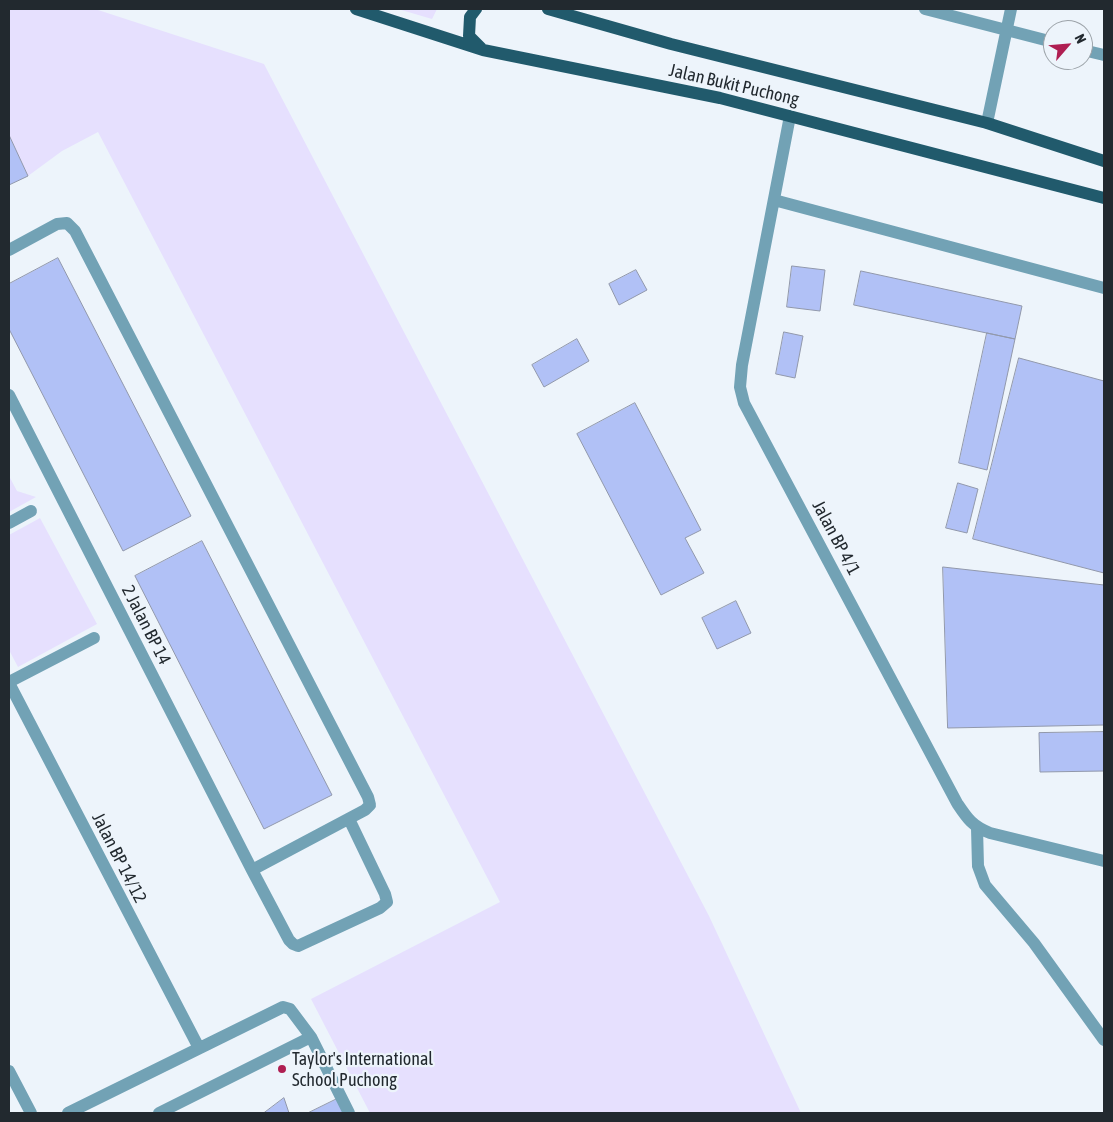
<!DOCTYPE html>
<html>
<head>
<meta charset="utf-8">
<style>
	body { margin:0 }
	#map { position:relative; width:1113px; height:1122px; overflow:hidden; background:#edf4fb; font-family:"Asap Condensed",sans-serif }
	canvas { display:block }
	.frame { position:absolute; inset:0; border:10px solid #22292f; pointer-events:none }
	.north { position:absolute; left:1043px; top:20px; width:50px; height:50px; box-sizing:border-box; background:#edf4fb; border:1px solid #9ca3a9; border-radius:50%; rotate:63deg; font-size:14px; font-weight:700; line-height:20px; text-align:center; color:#22292f }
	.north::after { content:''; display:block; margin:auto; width:18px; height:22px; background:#af1e52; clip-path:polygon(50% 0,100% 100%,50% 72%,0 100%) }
</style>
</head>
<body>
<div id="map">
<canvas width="1113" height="1122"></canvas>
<div class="frame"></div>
<div class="north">N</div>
</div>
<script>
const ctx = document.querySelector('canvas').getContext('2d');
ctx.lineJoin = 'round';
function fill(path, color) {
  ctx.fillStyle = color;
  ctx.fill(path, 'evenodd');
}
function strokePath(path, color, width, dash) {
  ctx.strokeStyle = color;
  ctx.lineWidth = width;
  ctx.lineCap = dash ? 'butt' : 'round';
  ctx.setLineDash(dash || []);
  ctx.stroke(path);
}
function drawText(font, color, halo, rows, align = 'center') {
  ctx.font = font + ' "Asap Condensed",sans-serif';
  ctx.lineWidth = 4.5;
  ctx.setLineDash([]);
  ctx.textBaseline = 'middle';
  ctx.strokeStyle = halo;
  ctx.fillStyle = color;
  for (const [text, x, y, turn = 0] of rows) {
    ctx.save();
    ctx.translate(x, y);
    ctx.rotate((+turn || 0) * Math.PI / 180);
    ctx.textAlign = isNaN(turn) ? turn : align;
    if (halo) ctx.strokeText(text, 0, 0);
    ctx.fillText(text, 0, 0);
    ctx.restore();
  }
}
fill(new Path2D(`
	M9,9H95L264,64L709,916L801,1113H370L311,999L500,902L98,132L62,151L28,176L9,135Z
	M398,9H437L432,19Z
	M9,476L17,491L36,497L9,512Z
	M40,518L97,624L18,667L9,650V535Z`), '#e6e0fe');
const building = new Path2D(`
	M9,135L28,176L9,185Z
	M58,258L191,516L123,551L9,329V284Z
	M792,266L825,270L820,311L787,307Z
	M636,270L647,290L619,305L609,284Z
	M861,271L1022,306L1015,339L854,305Z
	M784,332L803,336L795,378L776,374Z
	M987,333L1015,339L987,470L959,463Z
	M577,339L589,361L544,387L532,365Z
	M1019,358L1104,381V573L973,539Z
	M635,403L701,530L685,538L704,573L661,595L577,434Z
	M958,483L978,489L967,533L946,528Z
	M202,541L332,795L264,829L135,576Z
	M943,567L1104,585V725L948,728Z
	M736,601L751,633L717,649L702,618Z
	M1104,732V771L1040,772L1039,733Z
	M284,1098L289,1113H264Z
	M339,1098L347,1113H308Z`);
fill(building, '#b1c1f6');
strokePath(building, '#9198ab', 1);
strokePath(new Path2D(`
	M925,9L1053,42
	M1083,50L1104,55
	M790,116L742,365L740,387L744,403L957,803C967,818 972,826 990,833L1104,861
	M987,123L1011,9
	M774,200L1104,288
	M9,250L57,224L67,223L75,231L368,797L370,805L365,810L252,870
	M9,395L252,870L289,940L293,944L298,946L380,908L387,902L385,894L349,819
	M9,523L31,511
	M9,682L94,638
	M9,683L199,1048
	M977,828L978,866L985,885L1034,943L1104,1040
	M9,1071L31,1113
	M68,1113L283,1007L290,1009L311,1037
	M159,1113L311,1037L349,1113`), '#72a2b5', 12);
strokePath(new Path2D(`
	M356,9L483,50L720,98L1104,198
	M476,9L470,17L469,36L481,48
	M548,9L671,44L987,123L1104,161`), '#215a6c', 12);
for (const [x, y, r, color] of [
	[282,1069,5,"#af1e52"]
]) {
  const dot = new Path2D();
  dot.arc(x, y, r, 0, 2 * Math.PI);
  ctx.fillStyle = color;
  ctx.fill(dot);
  strokePath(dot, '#edf4fb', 2);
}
drawText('18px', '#22292f', '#edf4fb', [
	["Jalan Bukit Puchong",734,85,13],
	["Jalan BP 4/1",836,538,62],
	["2 Jalan BP 14",146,625,63],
	["Jalan BP 14/12",119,858,63]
]);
drawText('18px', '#22292f', '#edf4fb', [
	["Taylor's International",292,1059],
	["School Puchong",292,1080]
], 'left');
</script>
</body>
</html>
